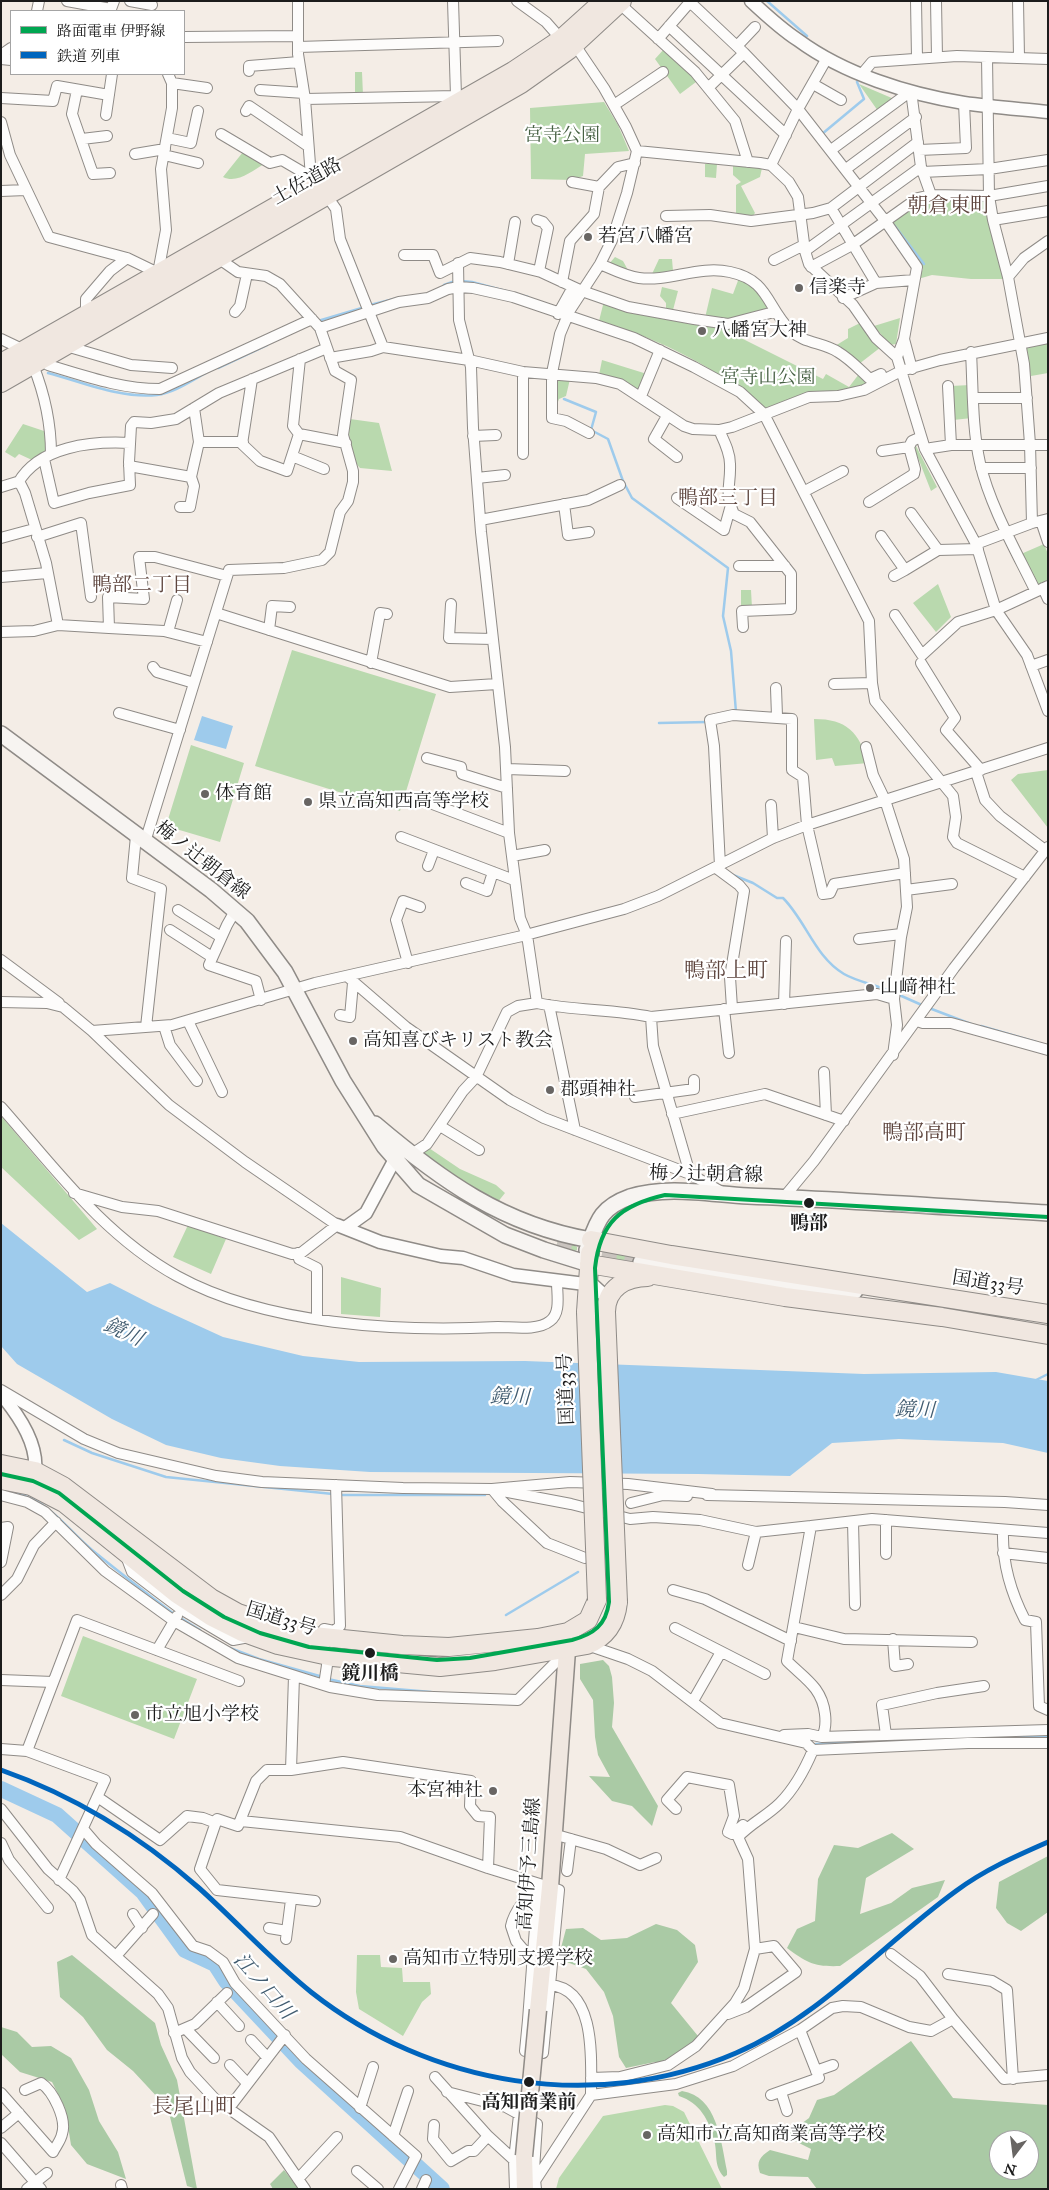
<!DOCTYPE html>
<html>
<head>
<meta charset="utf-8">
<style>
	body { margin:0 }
	#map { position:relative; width:1049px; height:2190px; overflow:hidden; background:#f4ede6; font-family:"IM FELL Great Primer","Noto Serif JP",serif }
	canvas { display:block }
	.frame { position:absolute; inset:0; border:2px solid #1c1c1c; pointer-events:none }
	.legend { position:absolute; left:10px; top:10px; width:175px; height:65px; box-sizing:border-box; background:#fff; border:1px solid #a4a4a4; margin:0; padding:6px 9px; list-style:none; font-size:15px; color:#1c1c1c }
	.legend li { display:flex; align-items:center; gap:10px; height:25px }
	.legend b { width:25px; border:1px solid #a4a4a4 }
	.north { position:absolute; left:989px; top:2130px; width:50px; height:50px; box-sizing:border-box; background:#fff; border:1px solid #a4a4a4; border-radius:50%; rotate:195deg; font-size:14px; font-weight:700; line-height:20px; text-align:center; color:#1c1c1c }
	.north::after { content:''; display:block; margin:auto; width:18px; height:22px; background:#686563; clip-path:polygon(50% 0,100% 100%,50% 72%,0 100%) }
</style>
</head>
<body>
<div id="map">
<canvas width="1049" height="2190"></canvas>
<div class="frame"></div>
<ul class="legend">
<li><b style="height:6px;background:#00a651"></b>路面電車 伊野線</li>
<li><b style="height:6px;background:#0065bd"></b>鉄道 列車</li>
</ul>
<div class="north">N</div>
</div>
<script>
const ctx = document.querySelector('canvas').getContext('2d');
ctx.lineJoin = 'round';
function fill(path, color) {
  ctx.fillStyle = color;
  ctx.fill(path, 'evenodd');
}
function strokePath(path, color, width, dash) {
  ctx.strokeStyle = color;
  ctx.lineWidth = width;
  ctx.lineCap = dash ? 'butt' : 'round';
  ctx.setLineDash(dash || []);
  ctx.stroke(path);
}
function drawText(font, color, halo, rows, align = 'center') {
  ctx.font = font + ' "IM FELL Great Primer","Noto Serif JP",serif';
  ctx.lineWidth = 4.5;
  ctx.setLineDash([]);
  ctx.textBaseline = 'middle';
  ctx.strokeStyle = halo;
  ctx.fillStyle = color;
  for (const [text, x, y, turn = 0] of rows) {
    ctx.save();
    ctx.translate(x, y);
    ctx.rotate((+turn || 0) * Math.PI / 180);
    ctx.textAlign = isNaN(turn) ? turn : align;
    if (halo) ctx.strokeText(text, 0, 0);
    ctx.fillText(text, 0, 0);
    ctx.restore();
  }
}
fill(new Path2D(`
	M664,49L692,74L696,82L680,94L655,59Z
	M355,72H362L363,95H355Z
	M859,84L894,99L878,111Z
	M604,102L618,125L629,151L585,154L583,176L572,180L531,179L530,108Z
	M243,152L264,164C252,171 237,184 223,177Z
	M705,164H717L716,178L705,177Z
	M733,166L762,168L760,177L741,186L755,213L751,218L736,217V185L741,182L733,175Z
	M989,196L1008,279H971L932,275L918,279L923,269L918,257L891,220L918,198Z
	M615,257L623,261L629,272L608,265Z
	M659,259H672L673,271L652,274Z
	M739,278L762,294L768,311L729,321L705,318L712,288L733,294Z
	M662,287L678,291L673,310L666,309V303L660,296Z
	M604,301L742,324L737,336L823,379L826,374L849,387L859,374L871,383C836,396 798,390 766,411C719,368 660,339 599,321Z
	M900,318L896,344L890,345L874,326Z
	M862,322L881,347L859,364L835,346L848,338V329Z
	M1048,341V373L1031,376L1024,346Z
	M602,360L647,374L640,392L599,375Z
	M554,377L570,379L566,396L559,399L554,413Z
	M970,385L972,418L953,420L951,386Z
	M350,419L379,423L392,471L360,468C349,456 348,434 350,419Z
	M23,424L47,432V452L32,460L19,454L15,458L5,452Z
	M915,444L937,487L931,491L913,445Z
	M1044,544L1048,554V583L1036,588L1021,554Z
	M938,584L951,617L936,632L913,603Z
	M741,590H751L752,608H741Z
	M292,650L436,694L400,811L255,766Z
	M814,719C847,719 859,732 868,763L835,766L832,758L816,760Z
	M191,745L244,763L220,842L166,826Z
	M1048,770V828L1011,780L1018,774Z
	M1,1116L97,1229L79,1240L1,1167Z
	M426,1146L460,1169L496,1185L505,1193L497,1203L417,1153Z
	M188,1225L226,1239L211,1274L173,1257Z
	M559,1238L577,1247V1250L572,1252L555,1250Z
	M628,1252L639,1253L636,1266L607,1258L610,1254Z
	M341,1277L381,1288L380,1317L341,1314Z
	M83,1636L197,1679L174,1739L61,1696Z
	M357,1955H380L381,1967L402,1968L403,1982H430L431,1994L422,2002L403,2036L359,2009L356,1992Z
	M665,2105L673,2106L684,2112L722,2189H556L559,2178L603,2116Z`), '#b9d9ae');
fill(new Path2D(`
	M603,1660L609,1666L612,1677L614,1703L612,1727L658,1806L652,1826L632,1806L612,1801L589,1776L610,1777L598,1755L595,1737L593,1700L580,1679V1664Z
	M892,1833L914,1849L866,1878L860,1914L891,1903L912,1888L945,1880L938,1897L840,1966C815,1967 807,1963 787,1948L797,1929L815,1921L818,1879L834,1845L858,1848Z
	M1048,1856V1912L1021,1931L1007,1923L996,1908L999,1882Z
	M656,1924L677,1930L695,1945L698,1962L671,2003L698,2036L683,2057L668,2065L655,2062L626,2068L619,2057L613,2016L604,1992L586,1969L558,1959L566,1929L583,1928L601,1940L627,1938Z
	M72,1955L155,2023L161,2045L177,2080L197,2189L187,2186L170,2117L160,2100L133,2071L107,2050L83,2017L60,1997L57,1962Z
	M1,2027L17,2032L32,2047L51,2046L71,2058L89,2090L99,2121L118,2152L126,2179L87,2164L71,2145L65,2108L52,2082L20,2072L1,2054Z
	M911,2041L953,2098L1048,2105V2189H817L808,2177L769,2176L760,2173C756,2161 760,2157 770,2150L808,2160L811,2149L785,2136L809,2118L817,2100L834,2095ZM999,2140H1029V2170H999Z
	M682,2091C717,2096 721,2141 727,2171V2175L724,2177C713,2165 718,2153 714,2140C709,2120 700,2103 679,2096L678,2093Z
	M284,2170L299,2189H273L270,2184Z`), '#aacaa5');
fill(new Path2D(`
	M202,716L233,726L226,749L194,740Z
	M1,1223L87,1292L110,1283L153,1305L223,1337L303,1356L359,1362L525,1361L864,1374L996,1372L1048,1381V1453L1003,1443L899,1439L832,1443L790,1476L698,1474L370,1472L280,1466L221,1458L166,1445L112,1419L17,1364L1,1346Z`), '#9ecbec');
strokePath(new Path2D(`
	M767,1L807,36
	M822,134L864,99L857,82
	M894,225L924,264
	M461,281L472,282L528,297
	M444,285L455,281
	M370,305L394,299
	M318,321L365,307
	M218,368L267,345
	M48,373C82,382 121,399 157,395C174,393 191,381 206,373
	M564,399L596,412L591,430L608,439L623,481L632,498L728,568L723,616L731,651L736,712
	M659,723L707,722
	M733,875L753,883L777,898H783C806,921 815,957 844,974C858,982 877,985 892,992
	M897,994L924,1006
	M929,1008L971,1024
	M981,1026L1036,1042
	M1036,1380L1048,1374
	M64,1440L92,1453L166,1477L333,1494
	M1,1490C49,1497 59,1522 92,1550C119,1572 146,1593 174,1614
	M339,1495H485
	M506,1615L578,1572
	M179,1617L200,1630
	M230,1648L259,1659L323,1677
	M328,1679L360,1686L431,1692
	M1017,1736H1048
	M816,1744L884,1740`), '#9ecbec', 2.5);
strokePath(new Path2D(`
	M1,1789L57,1815L143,1892L185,1950L215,1964L226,1981L301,2061L442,2189`), '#9ecbec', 16);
strokePath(new Path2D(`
	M557,1244L641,1262`), '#c9c3be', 15, [15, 8]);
const minor = new Path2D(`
	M67,1L111,9L114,1
	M130,1L152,5
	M298,1V54L305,99L311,177
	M453,1L456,96L459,101
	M517,1L546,22L561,39
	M916,1L917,58
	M936,1L937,57
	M1018,1L1019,57
	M620,4L695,72L735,121L748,162
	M37,11L39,1
	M669,26L786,135
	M184,37L298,36
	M658,39L690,2L744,53L798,109L886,222L917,267L904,339L897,357
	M575,45L604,88L626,127L637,151L627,193L612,240L600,264L570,310L560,334L552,373V418L566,421L589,433
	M737,46L755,27
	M298,47L498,41
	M1,55L11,48
	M987,57L989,196L993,220L1008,277L1024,364L1030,444L1032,523
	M1,59L11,60
	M249,71V66L299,62
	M862,74L872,62L957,56L1048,59
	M172,83L207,88
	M813,84L841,100
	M708,88L744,53
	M77,90L72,114L93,174L110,173
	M260,90L304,93
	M1,98L53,101L57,86L109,95
	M305,99L456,96
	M614,105L663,72
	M246,111L249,106L308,146
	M106,115L112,74
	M1,122L10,155L49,237L127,258L158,273L166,230L161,169L172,108V83L168,74
	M221,134L270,163L282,160L311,177L325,197L329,199L336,209L340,239L383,347
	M167,138L191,143L198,111
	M82,139L107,136
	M831,150L911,91L921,167L931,195
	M919,150L966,148L964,103
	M637,151L760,163L771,165L789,182L798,197L805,251L809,264L853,305L876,338L897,357L925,449L976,544L996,610L1027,655L1048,711
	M135,154L165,149
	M164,155L198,163
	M771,165L798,109L827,58
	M846,169L916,117
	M922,172L989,169L1048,160
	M572,182L599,187
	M1,191L26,190
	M831,208L876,283
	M666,216L710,215L751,221L813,213L831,208L918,142
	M537,220L543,222L548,228L539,271
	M993,220L1048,211
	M805,251L921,167
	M404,255H433L440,273L470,258L500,262L541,272L582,291L628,307L694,319L728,324L774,312
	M774,260L804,245
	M458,263L459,320L471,367L473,428L481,532L505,747L509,833L520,918L527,935L537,1003C575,1011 614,1009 651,1017L877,994L894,999L897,1025L893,1055
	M508,264L515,222
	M600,264C612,269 625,276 639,278C669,282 699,265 730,272C769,280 766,306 790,330C804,344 823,342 838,352C850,359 860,370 870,379L881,374
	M811,267L852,245L918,198L931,195L989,196L1048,186
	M1008,277L1024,258L1048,241
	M562,282L570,241L594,214L599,187L618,167L635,163
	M843,298L876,283L914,280
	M235,312L240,306L247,274
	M558,314L573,287
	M86,315V299L110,271L127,258
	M320,328L399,302L428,298L448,289L459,287L473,288L513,297L634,338L694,367L740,392L764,414L869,621L872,683L875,701L953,796L956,817L953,837L957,843L1025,877
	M1,339L24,350
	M904,339L912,369
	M66,346L131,365L172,368
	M971,352C973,388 972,428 980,463C990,506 1016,551 1035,590
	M330,358L371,351L383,347L469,360L523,372L596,378L620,384L684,426L693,429L719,430L732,427L809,397L838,396L864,390L901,371L940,360L1048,338
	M33,365C45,395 51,422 51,454
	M48,365C85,376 121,389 160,389L312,319
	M523,372V454
	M252,379L242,444L260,461L287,471L299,434L293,426L300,359
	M948,386L951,445
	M641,396L660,350
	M974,398H1027
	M667,416L654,439L677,457
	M719,430C724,441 730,452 730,464C731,486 724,491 734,514L750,522L791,574V609L742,611L743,627
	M299,434L346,443
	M473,436L496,435
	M199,442H243
	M925,449L951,445H1048
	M882,451L909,447L912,441L921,437
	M292,456L324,469
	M44,459L54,503L89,493L130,485L129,462L131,426L134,422L151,423L176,419L219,393L327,348
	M129,466L191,477L199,442L194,408
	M981,468H1031
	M477,478L505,475
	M18,483C39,446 92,441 130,443
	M1,487L17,482L21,485L25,493L46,563L58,625
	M805,491L843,471
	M677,498L724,530L731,505
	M869,502L914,474L915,469L909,447
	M564,504L568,535L589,532
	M180,507H190L194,486L191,477
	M911,513L938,550
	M480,520L588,500L620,485
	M1041,521L1048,542
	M881,536L905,570L938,550L978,549
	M37,537L81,523L91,597
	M1,538L34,529
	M976,544L1032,523L1048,519
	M739,566H785
	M894,576L905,570
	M1,577L47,573
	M1043,588L1048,599
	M451,604L449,638L493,639
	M216,613L450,687L497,684
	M895,615L922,655L958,622L996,610L1048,586
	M269,630L272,606L290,607
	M1,632L34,631L58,625L109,628
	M168,632L177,600
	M207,642L164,631L109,628L108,597L144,599L139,557H155L227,576
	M371,663L380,613L387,614
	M921,663L955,718L946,730L981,770
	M1031,666L1048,660
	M153,667L157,672L194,683
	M834,684L872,683
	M776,688L777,716
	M119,713L180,730
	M866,747L873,775L885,800L904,859L907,907L901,937L894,999
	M427,758L461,767L462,774L507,788
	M507,769L565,771
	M976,772L985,800L1000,816L1045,850
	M414,797L509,833
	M771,805L773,838
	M136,836L132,878L161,889L146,1027
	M401,837L514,880
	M145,842L229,570L284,568L322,560L330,552L340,512L348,501L353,482V471L343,435L351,380L335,371L320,328L280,284L266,276L238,272L215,256
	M512,856L545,850
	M428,866L434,850
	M720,866L714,746L710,720L733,715L792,719V770L803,777L807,825L823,894L830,893L834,884L905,873
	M716,868L739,885L744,891L730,977L732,1008
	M466,883L487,891L493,872
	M906,890L952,884
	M178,910L221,937
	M235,911L227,925L209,965L256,981L261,1000
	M170,930L212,957
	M859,939L901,934
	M1,960L59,1003
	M408,963L396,920L403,901L420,907
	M348,977L406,1027L510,1100L544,1118L690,1174L722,1192
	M1,1002L47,1003L63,1007L92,1031L169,1105L245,1162L337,1225L301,1253L292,1254L158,1211L122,1207L74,1193
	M784,1004L786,941
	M549,1005L575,1130
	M724,1009L729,1053
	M340,1015L350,1017L353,983
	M651,1017L653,1046L690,1174
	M188,1021L222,1092
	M917,1021L923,1023H951L1048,1050
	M164,1026L170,1045L197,1081
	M92,1031L172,1025L315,983L522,936L624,909L658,896L773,838L807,825L1048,748
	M824,1072L826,1115
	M635,1097L694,1089V1080
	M1,1107C55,1168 103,1235 177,1276C266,1325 398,1332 498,1327C513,1327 538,1331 550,1321C561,1313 557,1295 557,1282
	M672,1114L765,1094L844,1121
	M440,1126L479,1150
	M412,1154L427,1144L463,1091L476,1077L507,1012L518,1006L537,1003
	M785,1196L814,1161L954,968L1048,847
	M298,1253L299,1259L317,1268V1319
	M1,1390L84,1439L118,1453L216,1476L262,1482L403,1488L492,1489L570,1482L628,1484L712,1494
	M1,1495L27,1502L45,1512L105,1571L174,1621L238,1658L330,1687L378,1695L518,1700L557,1661V1651
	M707,1495L1005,1502L1048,1505
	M631,1503L663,1495L687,1496
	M886,1520V1554
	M853,1522L855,1605
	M1,1528L8,1527L1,1562
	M1003,1530C1002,1562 1010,1591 1025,1620L1036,1622L1039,1706L1048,1710
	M1003,1553L1048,1558
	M126,1556L132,1572L157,1591L181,1609L233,1640L249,1637
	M585,1558L547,1543L502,1501L492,1489L571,1504L630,1519L653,1517L700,1520L756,1532
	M748,1565L756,1532L811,1526
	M673,1590L705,1599L791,1641
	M1,1595L17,1579L34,1545L56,1522
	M794,1627L844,1639L972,1642
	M675,1628L765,1674
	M324,1629L334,1631L340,1626L336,1485
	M893,1639L895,1666L908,1664
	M587,1645L628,1659L652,1671L720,1723L806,1743L813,1750L968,1743H1048
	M157,1650L177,1616
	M1,1680L53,1682
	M324,1685L329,1652
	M693,1701L721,1652
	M784,1735L808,1734L822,1737L1048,1730
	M886,1735L882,1705L937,1693L984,1686
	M822,1737C826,1729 826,1722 825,1714C822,1687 804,1678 787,1661L811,1526L872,1519L1048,1533
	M1,1749L27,1751L105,1780L59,1880
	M27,1751L77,1620L239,1681
	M291,1770L294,1676
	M99,1798L160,1840L187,1816L203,1818L216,1823
	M1,1809L48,1869L73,1891L80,1900L92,1935L158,1994L168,2008L182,2058L190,2072L215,2099L269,2137L305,2189
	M676,1809L667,1800L687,1777L729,1785L734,1816L728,1832L732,1834L743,1825
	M241,1821L400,1837L488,1868L559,1890L550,1985C597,1989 591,2062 591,2095
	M84,1830L96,1844L152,1893L193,1946L208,1951L223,1962L235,1983L306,2059L416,2156L399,2189
	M553,1834L606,1849L640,1865L656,1858
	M1,1843L9,1860L48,1908
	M567,1871L571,1839
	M538,1888L528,2020L546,2022L550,1985
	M315,1901L217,1890L200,1869L217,1819L238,1826L256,1781L267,1770H291L343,1762L471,1781L470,1806L478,1816L490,1817L488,1868
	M133,1914L142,1928
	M269,1928L287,1931
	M286,1939L291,1900
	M891,1954L920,1976L953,2019
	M116,1956L153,1914
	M533,1961L516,1941L511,1926C514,1911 528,1894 541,1886
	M948,1974L992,1981L1007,1990L1013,2079
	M217,2002L239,2026
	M728,2014L746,2007L796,1972L774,1946L755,1949
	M186,2029L214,2058
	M174,2033L195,2024L227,1993
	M251,2040L267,2057
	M525,2051L528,2020
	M543,2053L546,2022
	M230,2065L247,2083
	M816,2071L833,2065
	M435,2077L488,2136L514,2160
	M591,2078L620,2077L668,2065L696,2046L735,2003L744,1988L755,1949L748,1859L738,1837C751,1823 767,1816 780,1803C795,1788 805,1769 813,1750
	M447,2092L506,2107L537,2124L534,2170L536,2189
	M781,2092L787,2111
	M1,2093L53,2152C56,2146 61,2140 62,2134C67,2119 53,2091 41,2083L25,2090
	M771,2095L819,2078L800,2030
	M229,2108L285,2035
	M360,2108L373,2067
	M434,2125L433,2139L451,2161L468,2151H474L488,2136
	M1,2128L19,2113
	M393,2136L408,2091
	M1,2143L41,2189
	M357,2171L378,2189
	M298,2179L337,2137
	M535,2181L591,2095L676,2084L733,2066L800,2030L832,2008L843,2006L861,2007L909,2027L931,2031L953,2019L1004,2079L1048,2075
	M121,2185L122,2189
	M27,2189L47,2173
	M422,2189L426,2180
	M515,2189L514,2160L519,2115`);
const tertiary = new Path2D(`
	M751,1C766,15 781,29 798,40C844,74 908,94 964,103C992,107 1020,109 1048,112
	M337,1225L380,1242L441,1256L463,1258L513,1275L593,1285L605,1296
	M345,1228L366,1213L395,1159
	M1,1394C19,1416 41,1447 34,1477`);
const secondary = new Path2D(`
	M1,734L211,890L247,921L285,972L343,1081L384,1146L418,1185L505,1235L544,1250L589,1264
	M375,1124C441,1180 503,1225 591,1240
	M587,1250C597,1223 599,1208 630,1197C667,1185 710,1194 748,1196C848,1200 948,1207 1048,1213
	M641,1262L806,1287L855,1291`);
const primary = new Path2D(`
	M538,2010L550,1887L568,1636
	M524,2156L525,2189`);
const trunk = new Path2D(`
	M1,363L513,71L561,39L603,1
	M1,383L521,84L569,50L622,1
	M591,1240L671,1255L1048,1314
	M589,1264L785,1297L942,1317L1048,1335
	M586,1312L590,1253
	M606,1312C606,1288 626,1277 648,1277
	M1,1464L35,1471L63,1486L211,1598L238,1613L303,1635L402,1645L449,1647L538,1638L568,1632L588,1620L597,1600
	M1,1480L31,1486L64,1503L177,1594L212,1617L242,1632L278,1645L333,1657L440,1667L495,1661L587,1645C607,1637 616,1623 618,1602`);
strokePath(minor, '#8f8b87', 12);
strokePath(tertiary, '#8f8b87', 15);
strokePath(secondary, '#8f8b87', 18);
strokePath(primary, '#8f8b87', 19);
strokePath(trunk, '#8f8b87', 20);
strokePath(minor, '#fdfcfb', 10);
strokePath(tertiary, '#fdfcfb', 12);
strokePath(secondary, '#f7f4f1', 15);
strokePath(primary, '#f0e7e0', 16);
strokePath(trunk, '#f0e7e0', 18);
strokePath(new Path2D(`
	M869,1206C900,1213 931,1215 962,1212`), '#b0afae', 1);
const primaryBridge = new Path2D(`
	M524,2156L538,2010`);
const trunkBridge = new Path2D(`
	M586,1312L597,1600
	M606,1312L618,1602`);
strokePath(primaryBridge, '#8f8b87', 19, []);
strokePath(trunkBridge, '#8f8b87', 20, []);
strokePath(primaryBridge, '#f0e7e0', 16);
strokePath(trunkBridge, '#f0e7e0', 18);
strokePath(new Path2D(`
	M1,1770C75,1796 140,1836 199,1888C237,1922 271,1960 311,1992C430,2086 595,2114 736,2053C820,2017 883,1944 956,1891C984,1870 1016,1856 1048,1842`), '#0065bd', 5);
strokePath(new Path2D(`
	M1,1474L33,1481L59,1493L183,1591L224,1617L260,1633L309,1647L437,1660L470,1658L572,1640C594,1634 606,1625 609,1602L595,1268C600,1222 621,1205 665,1195L1048,1217`), '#00a651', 4);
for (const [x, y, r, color] of [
	[588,237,5,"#686563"],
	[799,288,5,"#686563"],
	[702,331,5,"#686563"],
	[205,794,5,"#686563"],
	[308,802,5,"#686563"],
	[870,988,5,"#686563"],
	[353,1041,5,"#686563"],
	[550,1090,5,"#686563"],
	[809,1203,6,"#1c1c1c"],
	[370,1653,6,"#1c1c1c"],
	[135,1715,5,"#686563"],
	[493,1791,5,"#686563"],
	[393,1959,5,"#686563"],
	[529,2082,6,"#1c1c1c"],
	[647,2135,5,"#686563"]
]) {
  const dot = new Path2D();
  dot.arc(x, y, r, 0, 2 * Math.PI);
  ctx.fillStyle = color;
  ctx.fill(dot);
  strokePath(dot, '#fff', 2);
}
drawText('19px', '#476144', '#fff', [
	["宮寺公園",562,136],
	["宮寺山公園",768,378]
]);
drawText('19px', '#1c1c1c', '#fff', [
	["土佐道路",307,182,-29],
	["梅ノ辻朝倉線",202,861,38],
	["梅ノ辻朝倉線",706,1175,1],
	["国道33号",988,1284,9],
	["国道33号",567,1389,-92],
	["国道33号",281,1620,17],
	["高知伊予三島線",530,1864,-86]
]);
drawText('19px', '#1c1c1c', '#fff', [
	["若宮八幡宮",598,237],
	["信楽寺",809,288],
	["八幡宮大神",712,331],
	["体育館",215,794],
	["県立高知西高等学校",318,802],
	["山﨑神社",880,988],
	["高知喜びキリスト教会",363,1041],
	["郡頭神社",560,1090],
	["市立旭小学校",145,1715],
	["本宮神社",483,1791,"right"],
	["高知市立特別支援学校",403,1959],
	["高知市立高知商業高等学校",657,2135]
], 'left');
drawText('bold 19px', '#1c1c1c', '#fff', [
	["鴨部",809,1224],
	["鏡川橋",370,1674],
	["高知商業前",529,2103]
]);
drawText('20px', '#5e453e', '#fff', [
	["鴨部三丁目",728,499],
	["鴨部二丁目",142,586]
]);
drawText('italic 20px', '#415c70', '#fff', [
	["鏡川",123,1333,25],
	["鏡川",510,1398,2],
	["鏡川",915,1411,2],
	["江ノ口川",263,1987,49]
]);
drawText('21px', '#5e453e', '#fff', [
	["朝倉東町",949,207],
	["鴨部上町",726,972],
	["鴨部高町",924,1134],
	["長尾山町",194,2108]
]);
</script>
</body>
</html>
